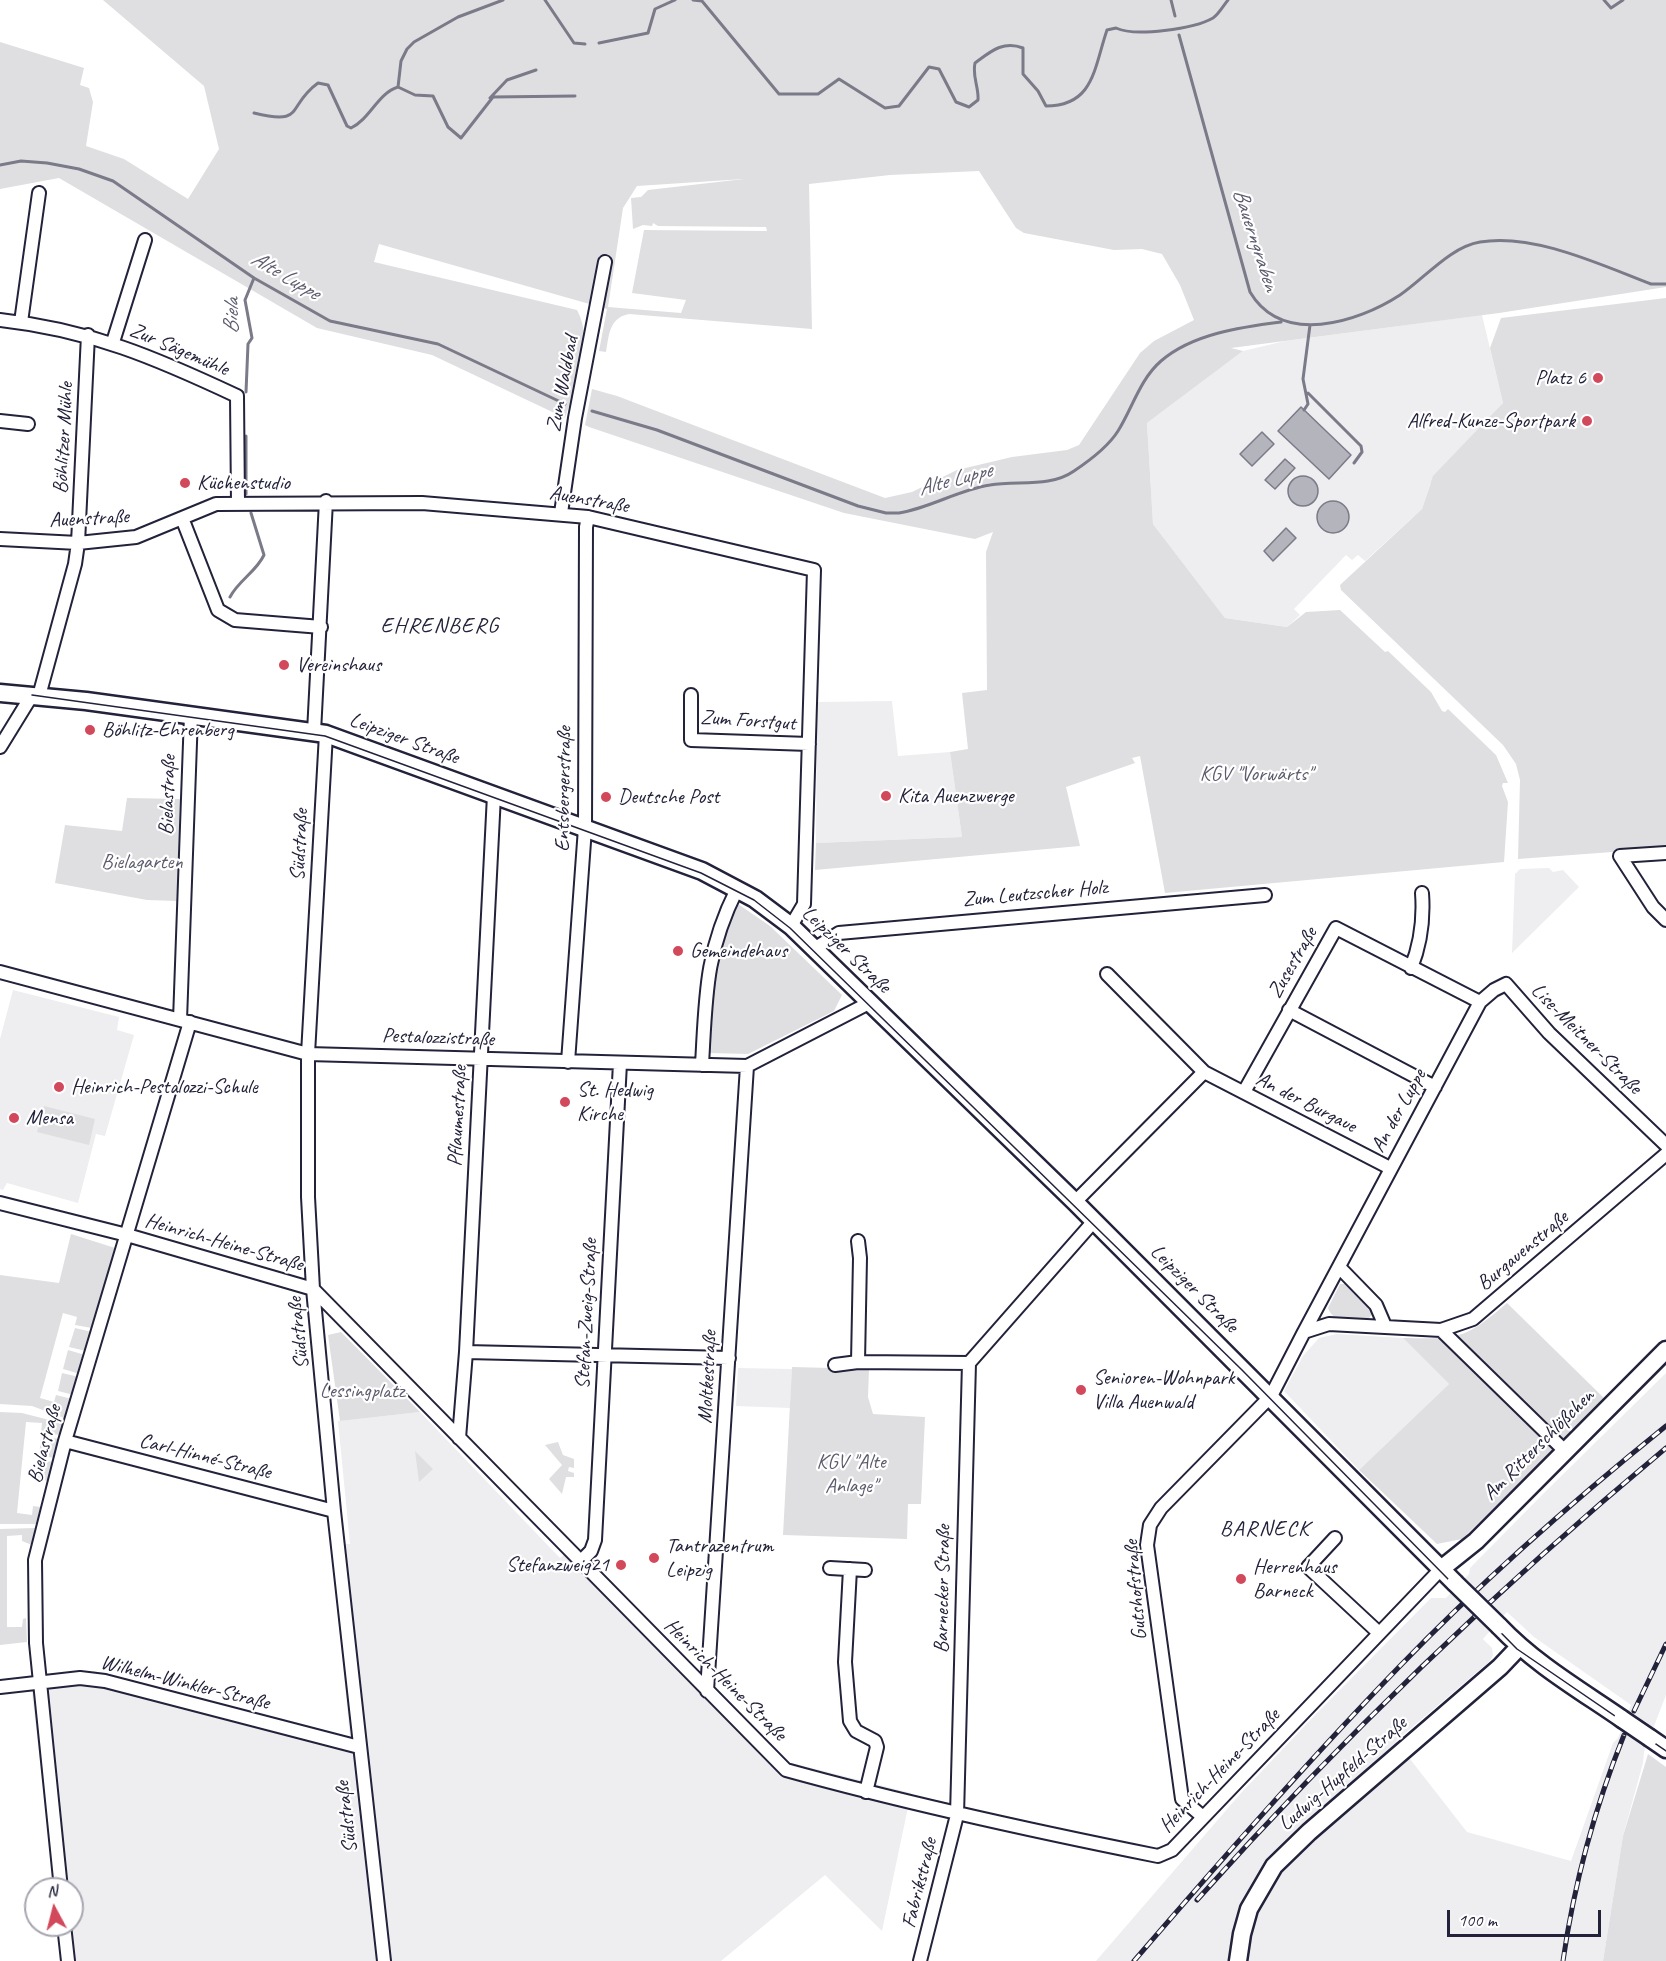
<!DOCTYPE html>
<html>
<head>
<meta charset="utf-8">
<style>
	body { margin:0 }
	#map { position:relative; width:1666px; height:1961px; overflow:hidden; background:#fff; font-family:Caveat,sans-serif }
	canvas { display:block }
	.north { position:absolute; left:24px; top:1877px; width:60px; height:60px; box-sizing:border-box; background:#fff; border:2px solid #a7a7b1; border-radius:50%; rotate:353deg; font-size:16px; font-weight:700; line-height:24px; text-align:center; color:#22223b }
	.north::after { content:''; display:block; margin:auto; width:21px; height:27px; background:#d1495b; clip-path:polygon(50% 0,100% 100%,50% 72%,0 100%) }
	.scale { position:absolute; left:1447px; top:1910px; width:154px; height:27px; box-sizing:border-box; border:3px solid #22223b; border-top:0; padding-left:8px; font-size:18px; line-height:21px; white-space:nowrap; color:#22223b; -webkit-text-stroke:4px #fff; paint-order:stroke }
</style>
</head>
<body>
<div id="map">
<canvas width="1666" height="1961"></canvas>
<div class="north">N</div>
<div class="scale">100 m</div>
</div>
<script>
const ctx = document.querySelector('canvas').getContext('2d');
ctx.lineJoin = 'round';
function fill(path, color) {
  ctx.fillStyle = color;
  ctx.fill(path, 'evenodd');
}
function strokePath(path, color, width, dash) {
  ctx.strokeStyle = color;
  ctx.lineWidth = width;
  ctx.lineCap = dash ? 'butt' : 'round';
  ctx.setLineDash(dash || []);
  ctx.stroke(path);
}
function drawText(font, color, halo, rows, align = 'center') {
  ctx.font = font + ' Caveat,sans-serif';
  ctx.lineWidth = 4.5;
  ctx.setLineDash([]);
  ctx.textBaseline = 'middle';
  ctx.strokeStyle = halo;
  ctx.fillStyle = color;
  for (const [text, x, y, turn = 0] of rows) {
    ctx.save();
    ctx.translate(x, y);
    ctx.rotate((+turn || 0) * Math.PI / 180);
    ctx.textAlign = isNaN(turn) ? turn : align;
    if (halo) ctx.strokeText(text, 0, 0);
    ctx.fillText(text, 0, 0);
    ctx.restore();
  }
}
fill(new Path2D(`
	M1482,315L1503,403L1430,484L1422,509L1365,561L1358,555L1352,560L1346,555L1294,609L1300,615L1287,627L1225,618L1153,524L1147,423L1243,351L1285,341Z
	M892,701L898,756L950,752L962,837L816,843L817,702Z
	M1549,868L1553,872L1563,870L1579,887L1512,953L1515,874L1520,869Z
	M13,990L119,1017L117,1030L134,1035L105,1136L96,1134L78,1203L7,1183L3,1190L0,1189V1039Z
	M1337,1334L1403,1338L1449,1384L1359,1470L1284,1391L1303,1356L1319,1338Z
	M738,1368L792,1369L790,1408L736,1406Z
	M1666,1373V1695L1644,1752L1643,1763L1623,1836L1603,1961H1096L1241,1793L1317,1713L1431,1598H1446L1469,1574L1470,1568L1541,1496ZM1507,1612L1534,1637L1631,1705L1618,1738L1613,1743L1571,1861L1467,1832L1396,1741L1490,1661L1493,1655L1492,1648L1483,1639Z
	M420,1412L560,1558L570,1550L788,1762L911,1793L882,1931L825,1875L721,1961H64L59,1925H72V1889H55L30,1677L94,1671L350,1738L331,1544H350L338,1421Z`), '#eeeef1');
fill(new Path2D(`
	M103,0H1666V287L1499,313L1231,348L1243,351L1147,423L1153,524L1225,618L1287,627L1306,612L1340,610L1385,652L1388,651L1431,692L1442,711L1445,712L1448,709L1496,755L1508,783H1503L1502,786L1508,802L1504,862L1165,893L1140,756L1132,758L1135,763L1066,787L1080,846L815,870L816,843L962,837L950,752L968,749L962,693L987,690L986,552L993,532L975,539L844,513L589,427L585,425L592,389L617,396L885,498L912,492L957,470L1012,457L1067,450L1079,445L1140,353L1154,341L1194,320L1180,285L1162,254L1142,249L1114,250L1024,233L1016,228L979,171L890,175L809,184L812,329L629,314C609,318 609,335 606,352L599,351L607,309L379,244L374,262L577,310C595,343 576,385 565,418L432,355L317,328L59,178L0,189V42L84,68L80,85L89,88L93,102L86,146L124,159L188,199L219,149L204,86ZM744,179L648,190L641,197L631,198L633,229L643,225L652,226L653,223L658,226L766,227L767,231L644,230L632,293L686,300L681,313L608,307L623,208L637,186Z
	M1666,298V848L1518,859L1520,780L1516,764L1503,745L1341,590L1340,585L1422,509L1433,476L1503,403L1490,348L1501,318Z
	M127,798L180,799L177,901L147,900L55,883L65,825L122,831Z
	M738,904L770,926L842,995L834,1011L748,1054L709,1053C712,1000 715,953 738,904Z
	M44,1106L95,1119L89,1145L37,1132Z
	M71,1234L115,1248L92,1328L75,1325L77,1317L63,1313L40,1398L54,1402L56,1395L72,1399L67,1419L32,1406L0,1404V1275L59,1283Z
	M1340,1284H1347L1371,1306L1373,1313L1369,1318C1357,1323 1332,1323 1328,1308Z
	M1507,1303L1605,1399L1462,1539L1437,1544L1359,1470L1449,1384L1403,1338C1459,1339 1464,1340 1507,1303Z
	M75,1328L92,1332L86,1351L69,1347Z
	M341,1332L420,1412L340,1421L328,1335Z
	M68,1350L85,1355L80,1374L63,1369Z
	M792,1367L869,1369L868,1397L873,1414L925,1417L921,1504H908L907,1539L783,1535Z
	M62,1373L79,1377L74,1395L58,1391Z
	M0,1412L22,1413L65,1424L62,1435L41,1433L42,1423L26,1422L17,1513L32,1515L33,1506L41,1507L37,1524H0Z
	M41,1437L61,1439L56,1458L39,1456Z
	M558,1442L563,1455L574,1459V1468L569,1467L568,1471L574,1473V1477H566L562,1494L549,1479L562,1465L545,1445Z
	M415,1451L433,1469L419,1482Z
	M38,1460L54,1462L49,1481L36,1479Z
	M35,1528L32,1545L22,1541V1535L7,1536V1627H22L23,1619L26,1618L27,1642L0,1645V1529Z
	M1648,1754L1666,1767V1961H1603L1623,1836Z`), '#dfdfe2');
const water = new Path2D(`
	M1301,407L1351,455L1329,479L1278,431Z
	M1262,432L1274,444L1252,466L1240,454Z
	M1285,459L1295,468L1275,489L1265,480Z
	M1288 491a15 15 0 1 1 30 0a15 15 0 1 1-30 0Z
	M1317 517a16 16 0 1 1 32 0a16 16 0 1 1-32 0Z
	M1286,528L1296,538L1273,561L1264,551Z`);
fill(water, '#b4b4bc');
strokePath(water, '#7a7a88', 1.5);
strokePath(new Path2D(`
	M545,0L574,43L585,44
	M693,0L702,1L779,94H818L839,79L885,108L899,106L929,67L939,69L956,102L969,107L978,100C979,87 972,77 975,63C990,52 1003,40 1023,48V74L1038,91L1046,106C1094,106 1094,68 1107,30L1116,28C1135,37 1194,29 1213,18C1219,14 1223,6 1228,0
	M1171,0L1175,16
	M1604,0L1611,8L1623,0
	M1179,35L1250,292C1282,346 1357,323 1400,295C1425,278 1450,247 1480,242C1534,233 1601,265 1651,284H1666
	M599,43L648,33L655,9L675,0
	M398,87L401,61L407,49L414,42L458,17L503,0
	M490,98L507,80L536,70
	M254,113C306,126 286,106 318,83L328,85L347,126L351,128C370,119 378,93 398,87L415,95L433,96L448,127L461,138L493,97L575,96
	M0,165L21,161L47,163L79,169L113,181L254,278L330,321L438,344L565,404
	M246,392L248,344L252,338L245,300L254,278
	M1308,393L1361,446L1362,452L1354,463
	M1304,410L1308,404L1303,379L1310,325
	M592,411L657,430L858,506L886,513H899C930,508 958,490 990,485C1017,480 1050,488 1074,471C1089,461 1108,447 1118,431C1132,409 1140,379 1161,361C1192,334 1241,327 1281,322
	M246,436V494
	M230,597C239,580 256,572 264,555L251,513`), '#7a7a88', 3);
const street = new Path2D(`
	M0,320C91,330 156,358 237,396L238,504
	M21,322L39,193
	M113,342L145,240
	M0,421L28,424
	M561,513L575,418L605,262
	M182,518L218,610L235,620L321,627
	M0,539L78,543L136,537L216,504L422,503L588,517L814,570L804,904L791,926
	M691,695V740L809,744
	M39,696L75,564L78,543L88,335
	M314,732L326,501
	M326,734L308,1054V1197L313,1289L334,1511L384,1961
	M0,747L32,695
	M1666,853L1620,856L1653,907L1666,920
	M814,949L839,933L1265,895
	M1411,968C1421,943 1424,920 1422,893
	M0,972L308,1054L747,1066L869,1003
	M1107,974L1204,1072L1390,1168
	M1289,1010L1435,1087
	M180,1020L191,715
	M568,1062L585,828L586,527L588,517
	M702,1065C706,995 705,953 737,889
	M1244,1092L1336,928L1480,1002
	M1075,1202L1204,1072
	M0,1203L127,1235L313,1289L786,1770C909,1804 1033,1831 1158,1856L1172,1850L1441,1569
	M858,1241L860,1258L858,1362
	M1339,1267L1376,1305L1385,1326
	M1441,1330L1565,1451
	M1304,1332L1480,1002L1494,990L1506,984L1549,1033L1666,1145
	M466,1352L729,1358
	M835,1365L858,1362L969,1363
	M459,1438L466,1352L494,795
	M65,1441L334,1511
	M1335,1538L1308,1567L1379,1633
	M580,1562L591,1551L595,1540L620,1063
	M830,1568L865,1570
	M850,1569L845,1662L850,1721L856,1731L875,1741L877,1747L866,1792
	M0,1687L80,1678L105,1681L359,1747
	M707,1691L747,1066
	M1203,1817L1182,1799L1147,1545L1150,1525L1161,1508L1271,1396L1304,1332L1329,1324L1441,1330L1473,1319L1666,1154
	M61,1889L36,1643L35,1560L65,1441L190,1022
	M64,1925L68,1961
	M920,1961L957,1815L969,1363L1094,1221`);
const secondary = new Path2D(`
	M0,693L86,701L326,734L702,871L755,899L791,926L1075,1202L1455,1583
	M1441,1569L1476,1541L1666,1350
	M1499,1626C1535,1664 1580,1690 1622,1719
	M1650,1738L1666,1749
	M1238,1961L1242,1934L1249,1909L1274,1866L1309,1832L1500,1667L1519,1647`);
strokePath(street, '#22223b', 16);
strokePath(secondary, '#22223b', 21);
strokePath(street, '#fff', 12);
strokePath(secondary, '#fff', 16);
strokePath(new Path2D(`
	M32,695L325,736L701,873L754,900L790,928L1242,1370L1517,1649L1666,1751`), '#22223b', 1.5);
const rail = new Path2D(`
	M1634,1711L1666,1644
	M1197,1900C1342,1738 1499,1587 1666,1448
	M1134,1961C1220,1861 1307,1762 1399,1667C1482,1581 1573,1501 1666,1426
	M1563,1961C1574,1884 1595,1807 1624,1735`);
strokePath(rail, '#22223b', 5);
strokePath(rail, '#fff', 3, [9]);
const secondaryBridge = new Path2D(`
	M1455,1583L1499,1626
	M1622,1719L1650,1738`);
strokePath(secondaryBridge, '#22223b', 21, []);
strokePath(secondaryBridge, '#fff', 16);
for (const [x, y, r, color] of [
	[1598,378,6,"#d1495b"],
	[1587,421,6,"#d1495b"],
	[185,483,6,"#d1495b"],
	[284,665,6,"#d1495b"],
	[90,730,6,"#d1495b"],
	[886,796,6,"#d1495b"],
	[606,797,6,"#d1495b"],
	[678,951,6,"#d1495b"],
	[59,1087,6,"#d1495b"],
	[565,1102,6,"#d1495b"],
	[14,1118,6,"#d1495b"],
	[1081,1390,6,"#d1495b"],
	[654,1558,6,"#d1495b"],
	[621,1565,6,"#d1495b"],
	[1241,1579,6,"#d1495b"]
]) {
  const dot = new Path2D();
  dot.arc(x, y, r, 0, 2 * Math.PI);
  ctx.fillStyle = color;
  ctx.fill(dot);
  strokePath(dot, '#fff', 2);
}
drawText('21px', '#22223b', '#fff', [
	["Zur Sägemühle",179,350,23],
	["Zum Waldbad",563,384,-79],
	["Böhlitzer Mühle",64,438,-87],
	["Auenstraße",589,500,10],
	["Auenstraße",89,519,-3],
	["Zum Forstgut",748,721,4],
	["Leipziger Straße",404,739,20],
	["Entsbergerstraße",564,789,-89],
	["Bielastraße",168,795,-88],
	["Südstraße",300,845,-87],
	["Zum Leutzscher Holz",1035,894,-5],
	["Leipziger Straße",846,950,44],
	["Zusestraße",1293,963,-60],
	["Pestalozzistraße",438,1038,2],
	["Lise-Meitner-Straße",1586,1039,45],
	["An der Burgaue",1306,1103,27],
	["An der Luppe",1399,1111,-61],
	["Pflaumestraße",458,1116,-87],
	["Heinrich-Heine-Straße",224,1243,16],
	["Burgauenstraße",1523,1251,-40],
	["Leipziger Straße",1194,1289,45],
	["Stefan-Zweig-Straße",587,1314,-87],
	["Südstraße",299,1333,-96],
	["Moltkestraße",708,1377,-87],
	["Bielastraße",45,1444,-75],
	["Am Ritterschlößchen",1539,1445,-45],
	["Carl-Hinné-Straße",205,1457,14],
	["Barnecker Straße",943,1589,-89],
	["Gutshofstraße",1136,1590,-95],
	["Heinrich-Heine-Straße",725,1680,45],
	["Wilhelm-Winkler-Straße",185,1683,14],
	["Heinrich-Heine-Straße",1220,1771,-46],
	["Ludwig-Hupfeld-Straße",1343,1774,-41],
	["Südstraße",347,1817,-97],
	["Fabrikstraße",920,1883,-76]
]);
drawText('21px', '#22223b', '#fff', [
	["Platz 6",1586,378,"right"],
	["Alfred-Kunze-Sportpark",1575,421,"right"],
	["Küchenstudio",197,483],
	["Vereinshaus",296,665],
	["Böhlitz-Ehrenberg",102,730],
	["Kita Auenzwerge",898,796],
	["Deutsche Post",618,797],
	["Gemeindehaus",690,951],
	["Heinrich-Pestalozzi-Schule",71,1087],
	["St. Hedwig",577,1090],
	["Kirche",577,1114],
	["Mensa",26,1118],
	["Senioren-Wohnpark",1093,1378],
	["Villa Auenwald",1093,1402],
	["Tantrazentrum",666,1546],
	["Leipzig",666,1570],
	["Stefanzweig21",609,1565,"right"],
	["Herrenhaus",1253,1567],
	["Barneck",1253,1591]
], 'left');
drawText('21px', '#5b5b6d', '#fff', [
	["KGV \"Vorwärts\"",1256,774],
	["Bielagarten",142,862],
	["Lessingplatz",362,1391],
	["KGV \"Alte",851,1462],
	["Anlage\"",851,1486]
]);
drawText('italic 22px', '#5c5c6f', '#fff', [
	["Bauerngraben",1255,240,72],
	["Alte Luppe",285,276,30],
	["Biela",232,316,-88],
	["Alte Luppe",955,480,-15]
]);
ctx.letterSpacing = '1.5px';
drawText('22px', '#22223b', '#fff', [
	["EHRENBERG",440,626],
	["BARNECK",1265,1529]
]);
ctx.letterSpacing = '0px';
</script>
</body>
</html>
